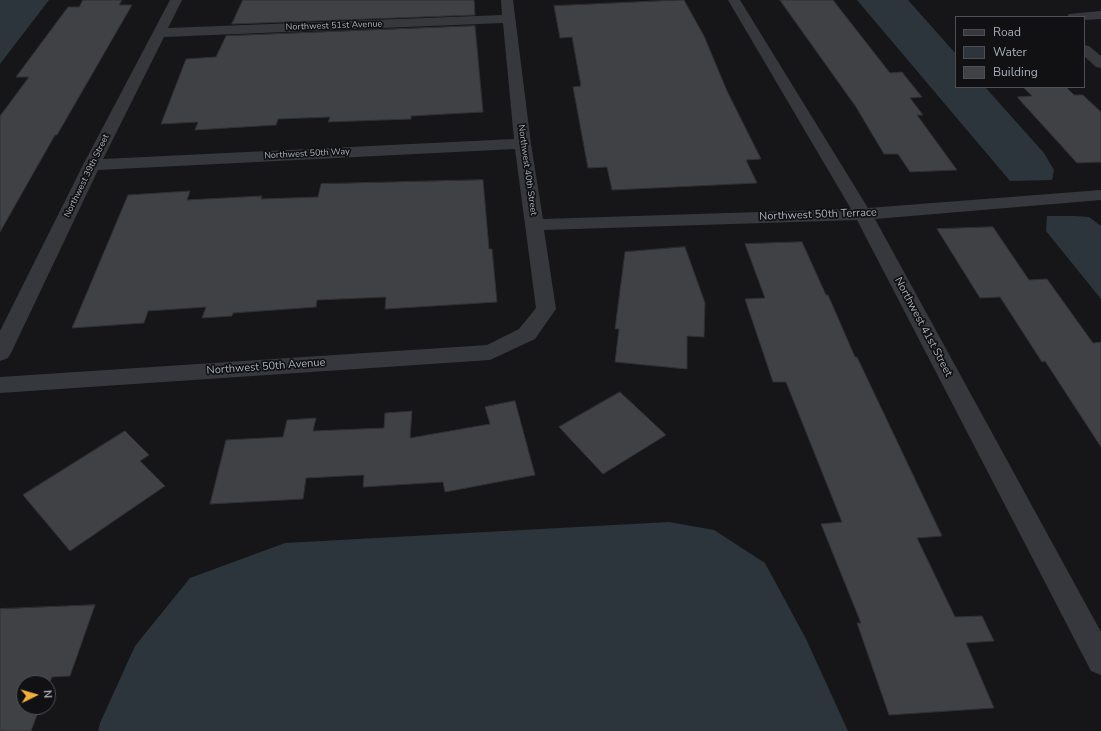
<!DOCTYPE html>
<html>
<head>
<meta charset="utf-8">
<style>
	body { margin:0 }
	#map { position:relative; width:1101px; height:731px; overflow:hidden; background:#161618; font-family:"Nunito Sans",sans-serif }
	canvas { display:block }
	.legend { position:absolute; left:955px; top:16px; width:130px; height:72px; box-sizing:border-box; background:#111113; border:1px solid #4d4f55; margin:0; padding:5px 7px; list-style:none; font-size:12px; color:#a8adb8 }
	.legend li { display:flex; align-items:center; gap:8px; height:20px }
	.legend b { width:20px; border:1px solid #4d4f55 }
	.north { position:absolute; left:16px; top:675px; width:40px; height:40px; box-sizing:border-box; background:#111113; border:1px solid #4d4f55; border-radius:50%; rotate:85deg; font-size:11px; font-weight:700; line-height:16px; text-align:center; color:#a8adb8 }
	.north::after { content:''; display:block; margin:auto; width:14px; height:18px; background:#f2b134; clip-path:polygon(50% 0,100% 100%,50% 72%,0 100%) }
</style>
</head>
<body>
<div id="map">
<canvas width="1101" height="731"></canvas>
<ul class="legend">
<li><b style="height:5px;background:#37383d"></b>Road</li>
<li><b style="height:11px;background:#2c353c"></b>Water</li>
<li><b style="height:11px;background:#404145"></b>Building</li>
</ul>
<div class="north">N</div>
</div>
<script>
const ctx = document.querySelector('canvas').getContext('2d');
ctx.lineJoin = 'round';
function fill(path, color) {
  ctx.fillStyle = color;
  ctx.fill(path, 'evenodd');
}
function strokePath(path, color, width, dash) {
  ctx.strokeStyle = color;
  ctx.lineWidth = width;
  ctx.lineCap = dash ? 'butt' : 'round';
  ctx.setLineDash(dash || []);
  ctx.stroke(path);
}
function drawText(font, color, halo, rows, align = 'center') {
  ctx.font = font + ' "Nunito Sans",sans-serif';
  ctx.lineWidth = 3.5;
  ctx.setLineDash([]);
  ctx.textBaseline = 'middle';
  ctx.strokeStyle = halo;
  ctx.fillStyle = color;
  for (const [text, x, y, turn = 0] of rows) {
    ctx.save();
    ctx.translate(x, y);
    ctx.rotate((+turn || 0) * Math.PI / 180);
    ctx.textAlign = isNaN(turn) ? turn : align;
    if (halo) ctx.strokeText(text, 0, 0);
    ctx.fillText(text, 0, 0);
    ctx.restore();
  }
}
fill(new Path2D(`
	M0,0H49L0,64Z
	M857,0H908L956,54V87H985L1044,153L1054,170L1052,180L1010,181Z
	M1047,216H1074L1089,217L1101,226V299L1046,231Z
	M669,522L714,530L765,563L806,639L848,731H98L100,723L135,646L190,578L285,543Z`), '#2c353c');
const building = new Path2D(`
	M83,0H122L119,5H132L57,135H55L0,232V116L29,77H16L68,7H79Z
	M243,0H474L475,15L232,24Z
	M684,0L704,36L727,91L761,159L746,160L757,183L612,190L607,167L588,168L573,87L581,86L572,37L560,38L554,6Z
	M780,0H833L890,73L902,72L922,97L910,98L923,115H917L957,170L910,172L898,154H884L856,107Z
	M475,26L483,112L411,116V119L328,122L330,117L278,119L276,125L195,130L198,122L161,124L186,59L216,57L226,36Z
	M1023,87H1066L1074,95H1083L1101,112V162L1077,163L1017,97L1032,96Z
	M483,180L489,249H492L497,302L385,309L386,297L317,300L316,307L233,313L232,316L202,318L206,307L148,311L144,323L72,328L128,195L190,191L187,200L262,196L261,199L318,197L321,184Z
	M993,227L1029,280L1047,279L1093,343L1101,342V447L1045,361L1042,362L1000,297L980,298L937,229Z
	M802,242L826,295H828L855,357H857L942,536L917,538L955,617L982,616L994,641L966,643L994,708L889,715L857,623H861L821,524L842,522L786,382H773L745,299L765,298L745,244Z
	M685,247L705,303L704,337L687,336V369L615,362L619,329H615L625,252Z
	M620,392L666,435L603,474L559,427Z
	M515,401L535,475L445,492L443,482L363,487L364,475L306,478L303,499L210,504L226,440L283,437L287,420L316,418L313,431L384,428L385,413L412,411L410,438L490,424L485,407Z
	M125,431L149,455L140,461L165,486L70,551L23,495Z
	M95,605L70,676L52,677L48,687V683H24V707H40L31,731H0V609Z`);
fill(building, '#404145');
strokePath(building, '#303034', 1);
fill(new Path2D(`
	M170,0H182L168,28L502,15L501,0H513L531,144L543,219L851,209L728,0H740L868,208L1101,190V200L875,219L1101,632V675L1091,671L857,220L544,230L556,309L535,339L490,360L0,393V377L487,345L519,329L536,308L515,149L98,170L11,353L8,358L0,361V331L83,165ZM503,23L514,139L103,159L164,37Z
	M1101,11V19L1084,20V17H1067L1069,14Z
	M1084,45L1089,46L1101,56V68L1096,67L1084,56Z`), '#37383d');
drawText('9px', '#a8adb8', '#111113', [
	["Northwest 51st Avenue",334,26,-2],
	["Northwest 50th Way",307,154,-3],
	["Northwest 40th Street",527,170,82],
	["Northwest 39th Street",87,176,-64]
]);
drawText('11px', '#a8adb8', '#111113', [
	["Northwest 50th Terrace",818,215,-2],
	["Northwest 41st Street",923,327,62],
	["Northwest 50th Avenue",266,367,-4]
]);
</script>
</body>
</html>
